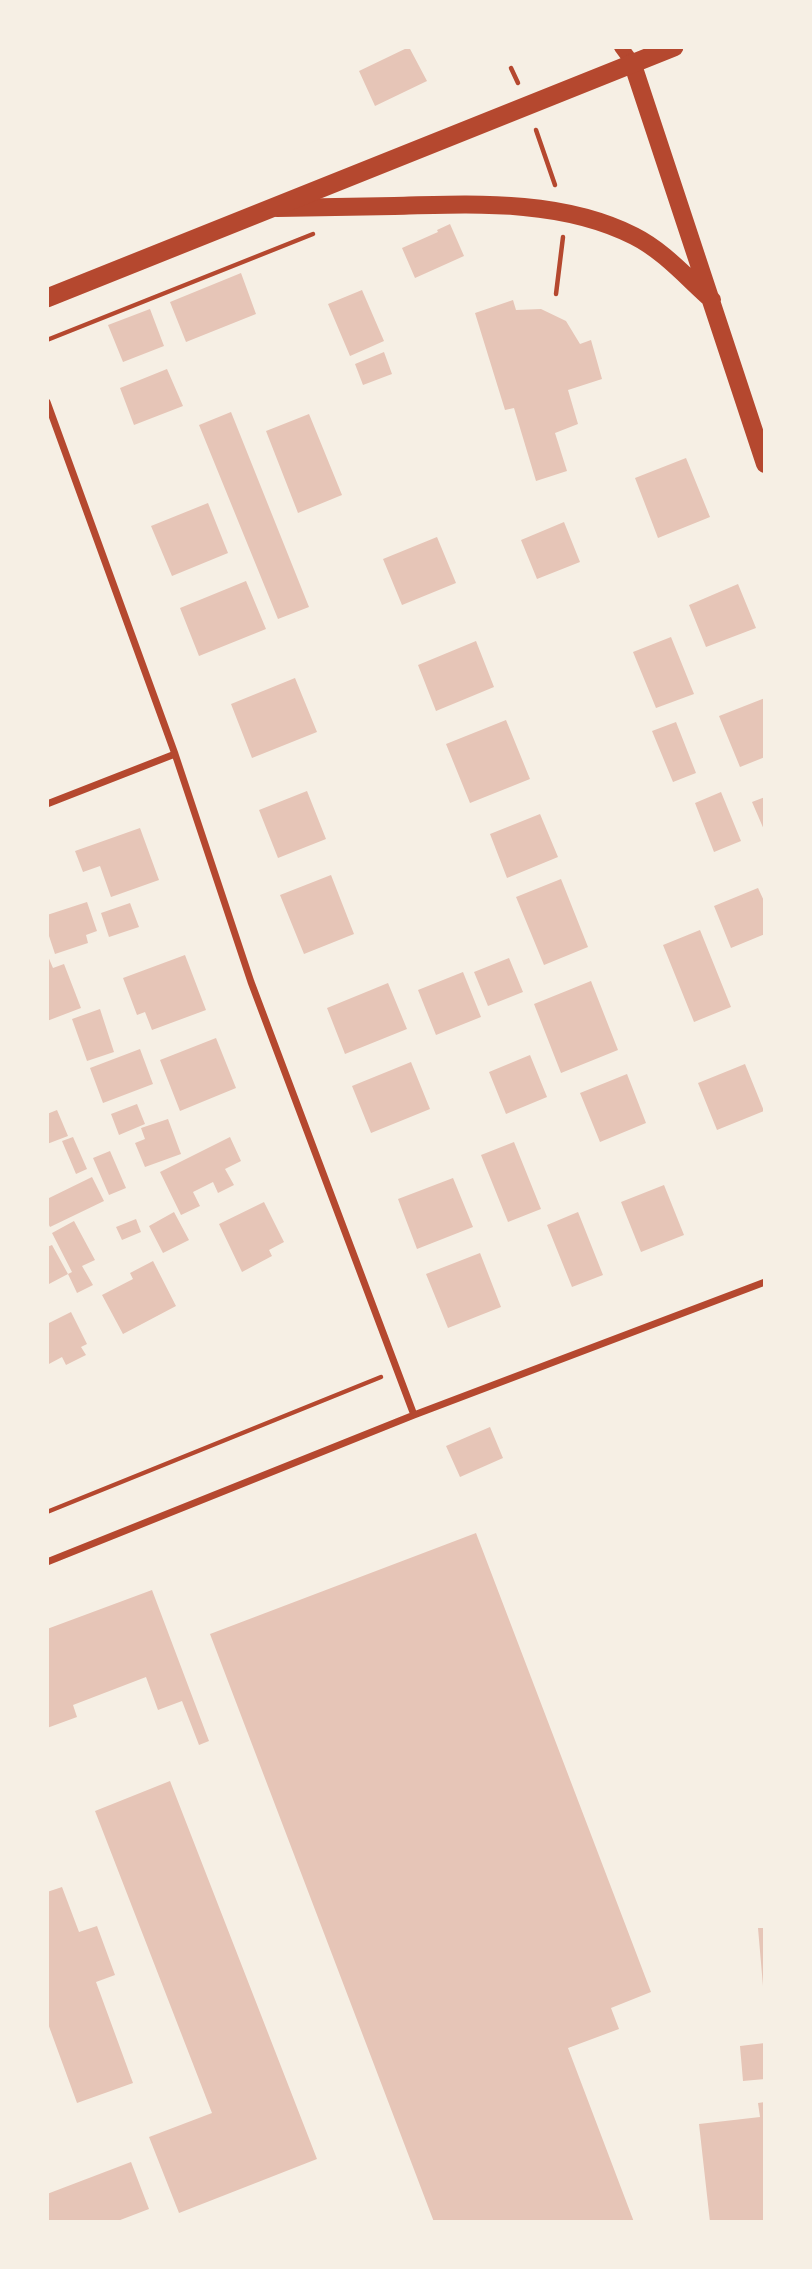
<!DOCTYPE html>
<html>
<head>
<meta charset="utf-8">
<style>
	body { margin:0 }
	#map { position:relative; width:812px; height:2269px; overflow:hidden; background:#f6efe4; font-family:"IBM Plex Sans",sans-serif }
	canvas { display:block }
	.frame { position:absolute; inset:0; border:49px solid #f6efe4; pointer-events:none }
</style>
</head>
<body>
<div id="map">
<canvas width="812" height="2269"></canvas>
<div class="frame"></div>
</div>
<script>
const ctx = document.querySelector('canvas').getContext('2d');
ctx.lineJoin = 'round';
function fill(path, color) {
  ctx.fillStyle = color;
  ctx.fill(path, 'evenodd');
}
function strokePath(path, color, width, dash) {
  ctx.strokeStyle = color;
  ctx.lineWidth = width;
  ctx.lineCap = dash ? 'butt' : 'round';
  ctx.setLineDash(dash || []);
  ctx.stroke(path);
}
fill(new Path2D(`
	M409,47L427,81L375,106L359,71Z
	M450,224L464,256L415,278L402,248L438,232L437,230Z
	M241,273L256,314L186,342L170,302Z
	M362,290L384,341L350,356L328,304Z
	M513,300L516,310L541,309L566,321L580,344L591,340L602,379L568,390L578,424L555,433L567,471L536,481L514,408L505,410L475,313Z
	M150,309L164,346L123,362L108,325Z
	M384,352L392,374L363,385L355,364Z
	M167,369L183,406L134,425L120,388Z
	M231,412L309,607L278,619L199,425Z
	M309,414L342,495L298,513L266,431Z
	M686,458L710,517L658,538L635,478Z
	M208,503L228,553L172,576L151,526Z
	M564,522L580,562L537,579L521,540Z
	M437,537L456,583L402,605L383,559Z
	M246,581L266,629L199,656L180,608Z
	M738,584L756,628L706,647L689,605Z
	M671,637L694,694L656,708L633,652Z
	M476,641L494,687L436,711L418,665Z
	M295,678L317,732L252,758L231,704Z
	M765,698V757L740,767L719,716Z
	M506,720L530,779L470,803L446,744Z
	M676,722L696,773L673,782L652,731Z
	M307,791L326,839L278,858L259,810Z
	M721,792L741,841L714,852L695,803Z
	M765,797V832L752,802Z
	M540,814L558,857L507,878L490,834Z
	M140,828L159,880L111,897L100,866L83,872L75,851Z
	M331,875L354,934L304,954L280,895Z
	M561,879L588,947L544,965L516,897Z
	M758,888L765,903V934L731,948L714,906Z
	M87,902L97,931L86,935L88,943L55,954L47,930V915Z
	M130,903L139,927L109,937L101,913Z
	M700,930L731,1007L694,1022L663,945Z
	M47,954L53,968L64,964L81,1008L47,1021Z
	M185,955L206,1010L152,1030L145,1012L137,1015L123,978Z
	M509,958L523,992L488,1006L474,972Z
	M463,972L481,1017L436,1035L418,990Z
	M591,981L618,1050L561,1073L534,1004Z
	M388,983L407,1029L345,1054L327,1008Z
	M100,1009L114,1052L87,1061L72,1019Z
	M216,1038L236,1088L180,1111L160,1060Z
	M140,1049L153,1084L103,1103L90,1068Z
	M530,1055L547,1097L506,1114L489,1072Z
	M411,1062L430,1109L371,1133L352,1086Z
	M745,1064L764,1111L717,1130L698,1083Z
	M627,1074L646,1123L600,1142L580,1093Z
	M137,1104L145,1124L119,1135L111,1114Z
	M57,1110L68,1136L47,1144V1114Z
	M168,1119L181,1154L145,1167L135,1143L145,1139L141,1128Z
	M73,1137L87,1169L76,1174L62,1141Z
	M230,1137L241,1161L225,1169L234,1185L218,1193L213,1182L193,1192L200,1206L181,1215L160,1172Z
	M514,1142L541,1209L508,1222L481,1155Z
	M110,1151L126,1188L109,1195L93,1158Z
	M92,1177L104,1201L50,1227L47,1221V1199Z
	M453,1178L473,1227L417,1249L398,1199Z
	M664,1185L684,1235L641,1252L621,1202Z
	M264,1202L284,1242L269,1250L272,1256L242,1272L219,1224Z
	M174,1212L189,1240L163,1253L149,1226Z
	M578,1212L603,1275L572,1287L547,1225Z
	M136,1219L141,1232L122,1240L116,1227Z
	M74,1221L95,1260L82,1266L93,1285L77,1293L68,1274L47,1285V1247L52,1245L68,1274L72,1272L52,1233Z
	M480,1253L501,1307L448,1328L426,1274Z
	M153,1261L176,1306L123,1334L102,1295L133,1279L130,1273Z
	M71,1312L87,1344L81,1347L86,1355L66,1365L62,1357L47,1365V1324Z
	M490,1427L503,1458L460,1477L446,1446Z
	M476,1533L651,1992L611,2008L619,2029L568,2048L634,2222H434L210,1634Z
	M152,1590L209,1741L199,1745L182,1701L158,1710L146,1677L73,1705L77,1717L47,1728V1629Z
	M170,1781L317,2159L179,2213L149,2137L212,2113L95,1811Z
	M62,1887L79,1932L97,1926L115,1975L96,1982L133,2083L77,2103L47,2021V1892Z
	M758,1928H765V1986H763Z
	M765,2043V2079L743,2081L740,2046Z
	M765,2102V2222H710L699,2124L760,2117L758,2103Z
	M131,2162L149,2209L115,2222H47V2194Z`), '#e6c5b7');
strokePath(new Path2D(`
	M511,68L518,83
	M536,130L555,185
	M556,294L563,237
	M47,340L313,234
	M47,1512L381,1377`), '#b5482f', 4.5);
strokePath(new Path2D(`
	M47,402L175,754L251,982L414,1415
	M47,804L175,754
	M47,1562L414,1415L765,1282`), '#b5482f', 7);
strokePath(new Path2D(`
	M621,47L632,62`), '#b5482f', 14);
strokePath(new Path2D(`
	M632,62L765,464
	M277,208C316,207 355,207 394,206C473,204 561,199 634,236C664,251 687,278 712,300`), '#b5482f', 18);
strokePath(new Path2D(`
	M47,298L674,47`), '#b5482f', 19);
</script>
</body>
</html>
